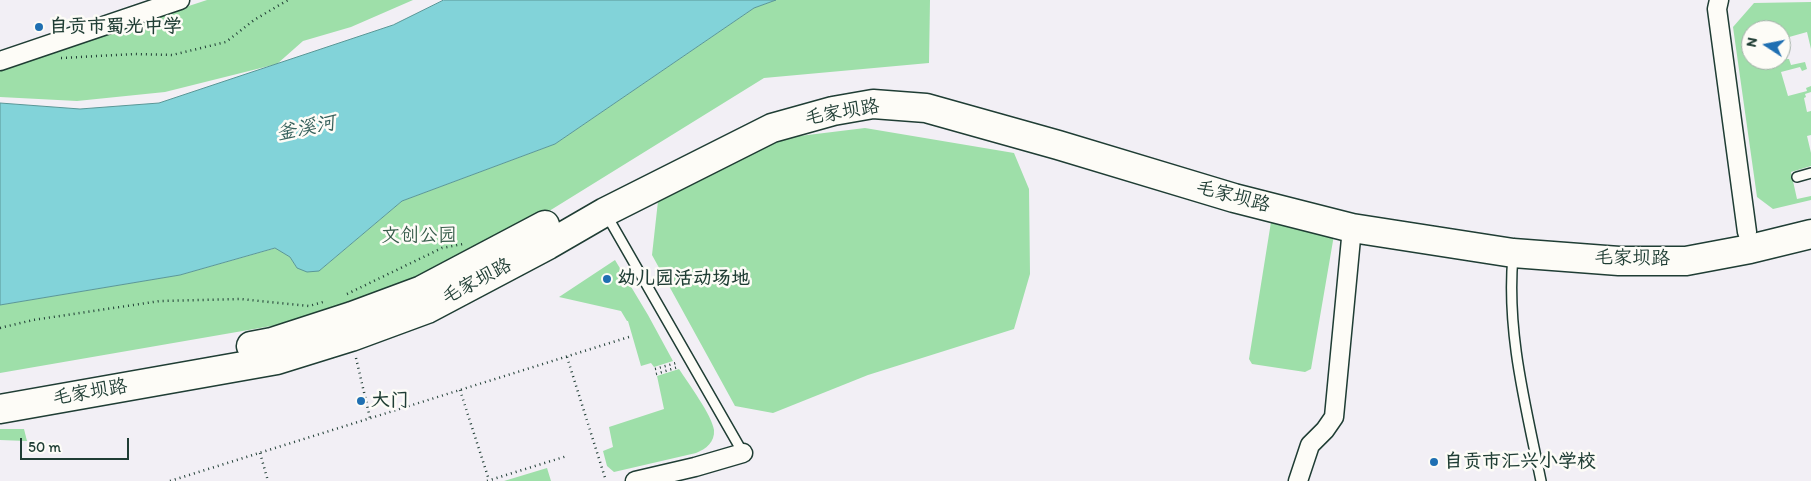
<!DOCTYPE html>
<html>
<head>
<meta charset="utf-8">
<style>
	body { margin:0 }
	#map { position:relative; width:1811px; height:481px; overflow:hidden; background:#f2eff5; font-family:Itim,sans-serif }
	canvas { display:block }
	.north { position:absolute; left:1741px; top:20px; width:50px; height:50px; box-sizing:border-box; background:#fdfcf7; border:1px solid #a4b0a9; border-radius:50%; rotate:281deg; font-size:14px; font-weight:700; line-height:20px; text-align:center; color:#1f3d34 }
	.north::after { content:''; display:block; margin:auto; width:18px; height:22px; background:#1f6fb2; clip-path:polygon(50% 0,100% 100%,50% 72%,0 100%) }
	.scale { position:absolute; left:20px; top:438px; width:109px; height:22px; box-sizing:border-box; border:2px solid #1f3d34; border-top:0; padding-left:6px; font-size:15px; line-height:18px; white-space:nowrap; color:#1f3d34; -webkit-text-stroke:4px #fdfcf7; paint-order:stroke }
</style>
</head>
<body>
<div id="map">
<canvas width="1811" height="481"></canvas>
<div class="north">N</div>
<div class="scale">50 m</div>
</div>
<script>
const ctx = document.querySelector('canvas').getContext('2d');
ctx.lineJoin = 'round';
function fill(path, color) {
  ctx.fillStyle = color;
  ctx.fill(path, 'evenodd');
}
function strokePath(path, color, width, dash) {
  ctx.strokeStyle = color;
  ctx.lineWidth = width;
  ctx.lineCap = dash ? 'butt' : 'round';
  ctx.setLineDash(dash || []);
  ctx.stroke(path);
}
function drawText(font, color, halo, rows, align = 'center') {
  ctx.font = font + ' Itim,"LXGW WenKai TC",sans-serif';
  ctx.lineWidth = 5;
  ctx.setLineDash([]);
  ctx.textBaseline = 'middle';
  ctx.strokeStyle = halo;
  ctx.fillStyle = color;
  for (const [text, x, y, turn = 0] of rows) {
    ctx.save();
    ctx.translate(x, y);
    ctx.rotate((+turn || 0) * Math.PI / 180);
    ctx.textAlign = isNaN(turn) ? turn : align;
    if (halo) ctx.strokeText(text, 0, 0);
    ctx.fillText(text, 0, 0);
    ctx.restore();
  }
}
fill(new Path2D(`
	M207,0H413L351,27L303,41L277,64L165,92L77,101L0,97V68Z
	M776,0H930L929,63L764,78L533,221L416,281L347,308L283,324L0,373V305L180,275L276,248L290,257L297,268L319,271L402,201L555,144L754,8Z
	M1811,2V49L1807,32L1782,39L1787,59H1789L1791,65L1805,62L1807,69L1802,71L1800,67L1781,72L1788,96L1807,91L1806,88L1811,86V92L1805,94L1806,97L1804,98L1807,112L1811,111V135L1807,136L1811,153V166L1791,172L1797,199L1811,196V200L1773,209L1757,197L1733,27L1754,3ZM1751,30H1781V60H1751Z
	M865,128L1014,153L1029,189L1030,274L1014,329L868,375L773,413L735,406L652,255L658,201L775,139Z
	M1279,218L1334,235L1311,369L1305,372L1252,364L1249,359L1271,222Z
	M615,260L648,315L673,361L654,367L651,363L641,366L628,321H627L621,311L559,297Z
	M679,369C688,383 712,415 714,430C715,442 706,449 696,453L614,472L607,466L603,451L613,447L609,427L664,409L657,376Z
	M0,429H24L27,441L0,440Z
	M547,468L551,481H504Z`), '#9edfa9');
const water = new Path2D(`
	M444,0H776L754,8L555,144L402,201L319,271L307,272L297,268L290,257L275,248L180,275L0,305V103L80,109L159,103L393,25Z`);
fill(water, '#82d3d9');
strokePath(water, '#5a9797', 1);
const service = new Path2D(`
	M1797,177L1811,173
	M606,214L743,453
	M1513,256C1506,332 1526,407 1541,481`);
const minor = new Path2D(`
	M1719,0L1717,9L1747,232
	M0,61L180,0
	M635,481L695,467L743,453
	M1298,481L1310,445L1325,430L1334,417L1352,228`);
const primary = new Path2D(`
	M251,346L272,342L352,316L422,290L545,225
	M0,409L277,360L351,337L427,309L548,245L605,212L772,128L833,111L873,104L926,108L1058,145L1234,198L1352,228L1513,253L1619,261H1686L1750,249L1811,234`);
strokePath(service, '#1f3d34', 12);
strokePath(minor, '#1f3d34', 21);
strokePath(primary, '#1f3d34', 31);
strokePath(new Path2D(`
	M61,58L135,54L172,55L226,42L254,20L288,0
	M347,294L442,248L463,244
	M0,328L33,320L160,301L240,299L309,306L323,302
	M567,357L606,481
	M356,358L370,418
	M655,369L676,363
	M656,374L678,367
	M460,390L489,480
	M260,453L268,481
	M170,481L632,336
	M487,481L567,456`), '#1f3d34', 2.5, [1, 4]);
strokePath(service, '#fdfcf7', 9);
strokePath(minor, '#fdfcf7', 18);
strokePath(primary, '#fdfcf7', 28);
for (const [x, y, r, color] of [
	[39,27,5,"#1f6fb2"],
	[607,279,5,"#1f6fb2"],
	[361,401,5,"#1f6fb2"],
	[1434,462,5,"#1f6fb2"]
]) {
  const dot = new Path2D();
  dot.arc(x, y, r, 0, 2 * Math.PI);
  ctx.fillStyle = color;
  ctx.fill(dot);
  strokePath(dot, '#fdfcf7', 2);
}
drawText('bold 19px', '#1f3d34', '#fdfcf7', [
	["自贡市蜀光中学",49,27],
	["幼儿园活动场地",617,279],
	["大门",371,401],
	["自贡市汇兴小学校",1444,462]
], 'left');
drawText('19px', '#1f3d34', '#fdfcf7', [
	["毛家坝路",842,113,-10],
	["毛家坝路",1233,197,15],
	["毛家坝路",1632,259,1],
	["毛家坝路",477,282,-28],
	["毛家坝路",90,393,-10]
]);
drawText('19px', '#385d4b', '#fdfcf7', [
	["文创公园",419,236]
]);
drawText('italic 20px', '#38625d', '#fdfcf7', [
	["釜溪河",306,129,-11]
]);
</script>
</body>
</html>
